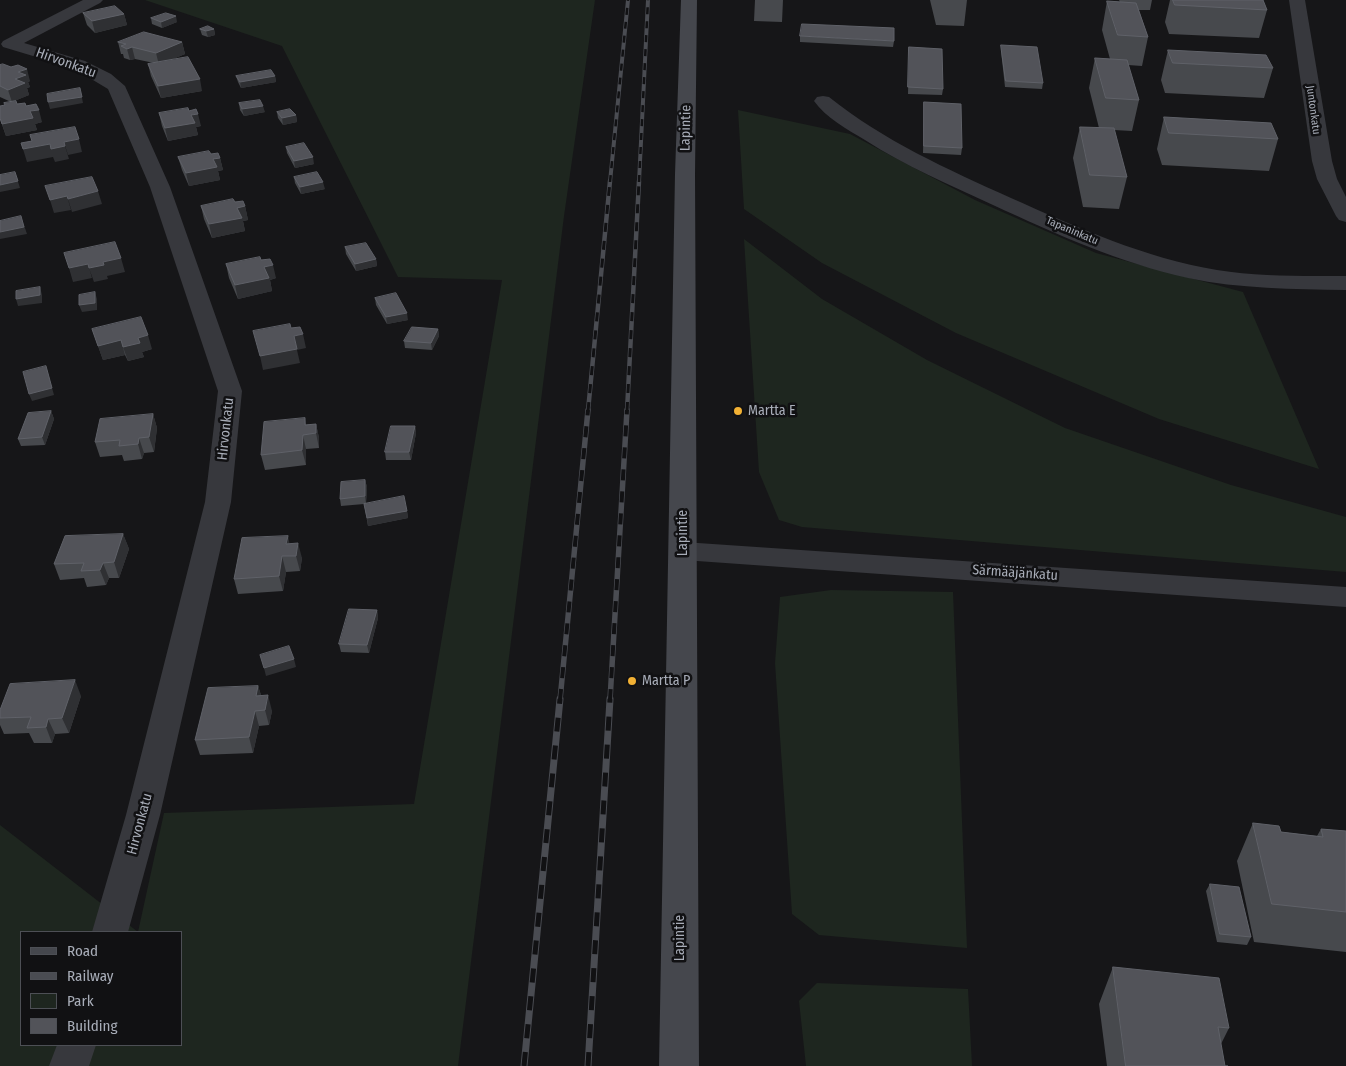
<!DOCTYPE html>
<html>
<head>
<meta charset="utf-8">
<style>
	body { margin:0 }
	#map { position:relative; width:1346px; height:1066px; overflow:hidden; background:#161618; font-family:"Fira Sans Condensed",sans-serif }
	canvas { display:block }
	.legend { position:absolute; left:20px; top:931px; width:162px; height:115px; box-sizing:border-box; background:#111113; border:1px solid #4d4f55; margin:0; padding:6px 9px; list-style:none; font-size:15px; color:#a8adb8 }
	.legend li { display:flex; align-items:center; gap:10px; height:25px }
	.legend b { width:25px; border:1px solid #4d4f55 }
</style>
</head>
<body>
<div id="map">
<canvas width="1346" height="1066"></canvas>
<ul class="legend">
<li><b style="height:6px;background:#45474d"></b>Road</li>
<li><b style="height:6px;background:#4a4c52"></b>Railway</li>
<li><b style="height:14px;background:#1e261f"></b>Park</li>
<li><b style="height:14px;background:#525359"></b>Building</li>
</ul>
</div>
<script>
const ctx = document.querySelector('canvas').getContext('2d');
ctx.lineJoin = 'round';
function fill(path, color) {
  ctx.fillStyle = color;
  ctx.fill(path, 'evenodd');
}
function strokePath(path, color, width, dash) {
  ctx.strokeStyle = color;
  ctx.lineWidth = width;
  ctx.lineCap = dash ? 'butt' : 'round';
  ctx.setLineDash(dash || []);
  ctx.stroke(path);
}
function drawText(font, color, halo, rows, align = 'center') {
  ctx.font = font + ' "Fira Sans Condensed",sans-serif';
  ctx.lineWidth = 5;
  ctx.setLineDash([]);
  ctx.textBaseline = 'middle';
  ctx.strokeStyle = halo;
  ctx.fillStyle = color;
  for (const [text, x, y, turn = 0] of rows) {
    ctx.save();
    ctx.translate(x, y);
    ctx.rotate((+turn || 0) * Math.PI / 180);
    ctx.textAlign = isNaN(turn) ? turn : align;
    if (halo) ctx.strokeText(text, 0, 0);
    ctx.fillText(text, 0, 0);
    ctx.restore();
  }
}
fill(new Path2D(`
	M145,0H595L564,216L458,1066H0V825L138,932L164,813L414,804L502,280L398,277L282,46ZM21,932H181V1045H21Z
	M738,110L850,134L975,200L1096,253L1243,292L1319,469L1159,419L956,333L822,263L744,209Z
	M744,239L822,299L927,360L1065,428L1231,485L1346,517V572L802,527L779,520L759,472Z
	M831,590L953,592L967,948L819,935L792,914L775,663L780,597Z
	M817,983L968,989L972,1066H806L799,1001Z`), '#1e261f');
fill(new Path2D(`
	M83,0H103L100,3L24,43L85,61L111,74L125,86L170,187L242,391L231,502L160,815L128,932H92L126,815L205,502L218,391L150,187L108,89L73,68L3,47L1,44L3,41Z
	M1289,0H1305L1332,161L1337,179L1346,197V222L1339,220L1336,216L1317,179L1312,161Z
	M823,96L829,97C884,141 947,169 1011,198C1078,228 1145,258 1217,270C1260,277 1303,276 1346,276V290C1293,289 1240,289 1188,278C1120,263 1056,234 993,205C950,185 905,166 865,140C848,130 825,117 814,101L817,97Z
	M683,542L1346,587V607L683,560L673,558L669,551L673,544Z
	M57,1045H96L89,1066H49Z`), '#37383d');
fill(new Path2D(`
	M681,0H697L695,174L699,1066H659L675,174Z`), '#45474d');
const railFar3 = new Path2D(`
	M610,182L628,0
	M639,182L648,0`);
const railFar2 = new Path2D(`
	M588,411L610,181
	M627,411L639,181`);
const railFar1 = new Path2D(`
	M560,700L588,410
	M610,700L627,410`);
const rail = new Path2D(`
	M524,1066L560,699
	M588,1066L610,699`);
strokePath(railFar3, '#4a4c52', 4);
strokePath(railFar2, '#4a4c52', 4.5);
strokePath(railFar1, '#4a4c52', 5.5);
strokePath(rail, '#4a4c52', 7);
strokePath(railFar3, '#111113', 2.5, [7]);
strokePath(railFar2, '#111113', 3, [9]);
strokePath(railFar1, '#111113', 4, [11]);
strokePath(rail, '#111113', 5, [14]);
fill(new Path2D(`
	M755,0H783L782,22L754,21Z
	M930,0H967L964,26L936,25Z
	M1119,0H1152L1150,10H1139L1148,37L1142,66L1128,65L1139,100L1132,131L1114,130L1127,177L1119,209L1083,207L1073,158L1080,127L1099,128L1089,88L1095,58L1110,59L1102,30L1107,1L1120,2Z
	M1170,0H1263L1267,10L1259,38L1169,34L1165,22Z
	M83,13L124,14L127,25L95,33L87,25Z
	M151,18L177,22L162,28L152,24Z
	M200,29H214L215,35L208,37L202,35Z
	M800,36L894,41L893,47L800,42Z
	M118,42H182L185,54L168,61L202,91L161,98L151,76L148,64L154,63L135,59L130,60L124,58L123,54H121Z
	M1001,45L1043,83L1042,89L1005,87L1001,51Z
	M909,47L943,89L942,95L908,94Z
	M1168,50L1273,68L1264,98L1165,93L1161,80Z
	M0,65L30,81L28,82L30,87L27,88L29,95L14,101L17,104L26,106L42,122L35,124L37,130L6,136L0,119L11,102L0,97Z
	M236,76H275L276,82L241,88L238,82Z
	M924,102L962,148L961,155L923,153Z
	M239,103L265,112L244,116L240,110Z
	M189,111L201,126L196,127L198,135L168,141L162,126L159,113Z
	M277,112L296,115L297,122L283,125L278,118Z
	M1164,117L1278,139L1269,171L1162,165L1157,149Z
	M286,147L314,164L295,168L287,153Z
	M211,154L220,158L223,170L218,171L220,180L189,186L182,170L178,157Z
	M294,177L325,189L301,194L295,183Z
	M235,202L245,206L248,220L243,221L245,231L212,238L204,219L201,206Z
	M345,247L376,259L377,266L356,271L346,254Z
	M261,260L276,278L270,280L272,291L238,299L229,278L226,264Z
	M375,298L408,320L387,324L376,305Z
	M92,329L152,349L142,352L144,357L128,361L125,355L103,360Z
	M438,329L439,336L432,350L405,348L404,341Z
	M51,411L54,419L45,445L21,446L18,439Z
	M153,414L157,428L154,452L144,453L142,459L124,461L122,455L100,457L95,442Z
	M305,418L306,425L316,424L319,438V448L306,449V465L265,470L261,455Z
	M415,426L416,433L411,460H386L385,452Z
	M365,480L367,487L366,503L407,511L408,518L368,526L364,504L341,506L340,499Z
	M123,534L129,549L119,578H109L106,585L87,587L84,578L60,580L54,564Z
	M290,544L302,558L300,571L286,572L283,591L238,594L234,579Z
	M377,610L378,618L369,653L341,652L339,644Z
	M258,686L261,695L272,711L269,725L259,726L253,753L200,755L195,740Z
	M81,696L69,733L55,734L52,743H34L29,733L4,734L0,725V710Z
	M1253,823L1281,832L1317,836L1321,829L1346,831V952L1254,942L1237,861Z
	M1210,884L1251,937L1247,945L1217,942L1206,891Z
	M1113,967L1229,1028L1221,1044L1225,1066H1228H1107L1099,1004Z`), '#47494d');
fill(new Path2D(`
	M124,14L127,25L95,33L92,21Z
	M176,16L177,22L162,28L161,22Z
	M214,29L215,35L208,37L206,31Z
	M182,42L185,54L159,65L156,53Z
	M132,47L135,59L130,60L127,49Z
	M27,69L30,81L28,82L30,87L27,88L29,95L12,102L8,90L18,72Z
	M275,76L276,82L241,88L240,82Z
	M200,79L202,91L161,98L158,86Z
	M80,88L83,103L50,109L48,102Z
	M263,106L265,112L244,116L242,109Z
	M39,110L42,122L35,124L37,130L6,136L2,124L30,111Z
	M198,114L201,126L196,127L198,135L168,141L165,128L191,115Z
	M296,115L297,122L283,125L282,118Z
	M79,139L82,152L68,155L64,142Z
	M50,144L65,146L69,159L55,162L53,157L27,162L23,149Z
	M313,157L314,164L295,168L294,161Z
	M220,158L223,170L218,171L220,180L189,186L186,173L213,159Z
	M15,172L20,188L0,192V185Z
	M323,182L325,189L301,194L300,187Z
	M98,191L102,204L72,212L68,199Z
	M67,196L71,210L54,213L50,200Z
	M245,206L248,220L243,221L245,231L212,238L209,224L237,208Z
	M21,216L27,234L0,239V232Z
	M121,258L125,272L107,276L108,279L94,282L89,268L103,262Z
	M376,259L377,266L356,271L355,264Z
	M88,264L92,278L73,282L69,268Z
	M273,265L276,278L270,280L272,291L238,299L235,285L264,267Z
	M40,287L42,295V303L18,306L16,299Z
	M95,292L97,299V310L82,312L79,305Z
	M407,313L408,320L387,324L386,317Z
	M438,329L439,336L432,350L431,343Z
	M303,334L306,348L297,350L300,363L263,370L260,356L294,336Z
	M148,335L152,349L142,352L144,357L128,361L123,347L138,338Z
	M121,340L125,355L103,360L98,346Z
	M46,366L54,395L32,401L29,394Z
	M51,411L54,419L45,445L42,437Z
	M153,414L157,428L154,452L149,437Z
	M316,424L319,438V448L316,433Z
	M415,426L416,433L411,460L409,452Z
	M303,435L306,449V465L302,450Z
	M139,438L144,453L142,459L138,444Z
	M365,480L367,487L366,504L365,496Z
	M407,511L408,518L368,526L367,518Z
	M123,534L129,549L119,578L114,562Z
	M288,536L291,551L286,544Z
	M298,543L302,558L300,571L296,556Z
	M282,556L286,572L283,591L279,576Z
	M103,563L109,578L106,585L100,570Z
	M377,610L378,618L369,653L367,645Z
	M294,659L296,667L266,676L264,668Z
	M75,680L81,696L69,733L62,718Z
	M258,686L263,701L261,711L256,696Z
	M268,695L272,711L269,725L265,710Z
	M255,711L259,726L253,753L249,737Z
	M48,719L55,734L52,743L46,727Z`), '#2f3033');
const building = new Path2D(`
	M1173,0H1263L1267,10L1175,5Z
	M1107,1L1136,3L1148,37L1118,35Z
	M115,6L124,14L92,21L83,13Z
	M166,13L176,16L161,22L151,18Z
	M802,24L894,28V41L800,36Z
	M208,26L214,29L206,31L200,29Z
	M144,32L182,42L156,53L132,47L127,49L121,46L126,44L118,42Z
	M1001,45L1037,47L1043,83L1006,81Z
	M909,47L942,49L943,89L908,87Z
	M1168,50L1266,55L1273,68L1173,63Z
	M188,57L200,79L158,86L148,64Z
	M1095,58L1127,60L1139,100L1106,98Z
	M3,64L11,67L18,65L27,69L18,72L26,75L15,79L25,83L8,90L0,86V65Z
	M271,70L275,76L240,82L236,76Z
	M80,88L82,97L48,102L47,94Z
	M260,100L263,106L242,109L239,103Z
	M16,101L17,104L25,103L26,106L36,104L39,110L30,111L33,118L2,124L0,118V106L5,105L4,103Z
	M924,102L961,104L962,148L924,146Z
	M188,108L189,111L196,109L198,114L191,115L195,123L165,128L159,113Z
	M290,109L296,115L282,118L277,112Z
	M1164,117L1271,123L1278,139L1169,133Z
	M75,127L79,139L64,142L65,146L51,149L50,144L23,149L21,143L32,141L30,135Z
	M1080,127L1114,128L1127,177L1090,175Z
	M304,143L313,157L294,161L286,147Z
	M209,151L211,154L218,153L220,158L213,159L217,167L186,173L178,157Z
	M15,172L18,181L0,185V175Z
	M317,172L323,182L300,187L294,177Z
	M92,177L98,191L68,199L67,196L50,200L45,186Z
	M233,199L235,202L243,201L245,206L237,208L242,218L209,224L201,206Z
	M21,216L24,227L0,232V221Z
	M115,242L121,258L103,262L104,265L89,268L88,264L69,268L64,253Z
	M366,243L376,259L355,264L345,247Z
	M260,257L261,260L270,259L273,265L264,267L269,278L235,285L226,264Z
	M40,287V295L16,299V291Z
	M95,292V303L79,305V295Z
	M396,293L407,313L386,317L375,298Z
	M141,317L148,335L138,338L140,343L123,347L121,340L98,346L92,329Z
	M290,324L291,328L300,327L303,334L294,336L297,349L260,356L253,331Z
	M412,327L438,329L431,343L404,341Z
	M46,366L52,388L29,394L23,372Z
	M51,411L42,437L18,439L28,413Z
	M153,414L149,437L139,438L138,444L119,446L120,440L95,442L100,419Z
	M305,418V425L316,424V433L303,435L302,450L261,455L264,422Z
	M391,426H415L409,452H385Z
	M365,480V496L340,499L341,482Z
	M404,496L407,511L367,518L364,504Z
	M123,534L114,562L103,563L100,570L81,571L84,563L54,564L65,536Z
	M288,536L286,544L298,543L296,556H282L279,576L234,579L242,538Z
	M349,609L377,610L367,645L339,644Z
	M289,646L294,659L264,668L260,655Z
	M75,680L62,718L48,719L46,727L27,728L31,717L0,718V710L10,684Z
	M258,686L256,696L268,695L265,710L255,711L249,737L195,740L208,688Z
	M1253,823L1279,826L1281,832L1323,837L1321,829L1346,831V912L1272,904Z
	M1210,884L1239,887L1251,937L1220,934Z
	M1113,967L1219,978L1229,1028L1218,1027L1225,1066H1228H1126Z`);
fill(building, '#525359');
strokePath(building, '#5f6168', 1);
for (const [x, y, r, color] of [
	[738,411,5,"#f2b134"],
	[632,681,5,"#f2b134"]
]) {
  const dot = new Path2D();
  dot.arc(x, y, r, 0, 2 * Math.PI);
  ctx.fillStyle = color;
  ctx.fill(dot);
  strokePath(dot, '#111113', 2);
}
drawText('11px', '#a8adb8', '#111113', [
	["Juntonkatu",1313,110,82],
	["Tapaninkatu",1072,231,23]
]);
drawText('14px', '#a8adb8', '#111113', [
	["Hirvonkatu",66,63,20],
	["Lapintie",686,128,-89],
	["Hirvonkatu",226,429,-84],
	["Lapintie",683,533,-90],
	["Särmääjänkatu",1015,573,4],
	["Hirvonkatu",140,824,-75],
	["Lapintie",680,938,-90]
]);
drawText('14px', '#a8adb8', '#111113', [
	["Martta E",748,411],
	["Martta P",642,681]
], 'left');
</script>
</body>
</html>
